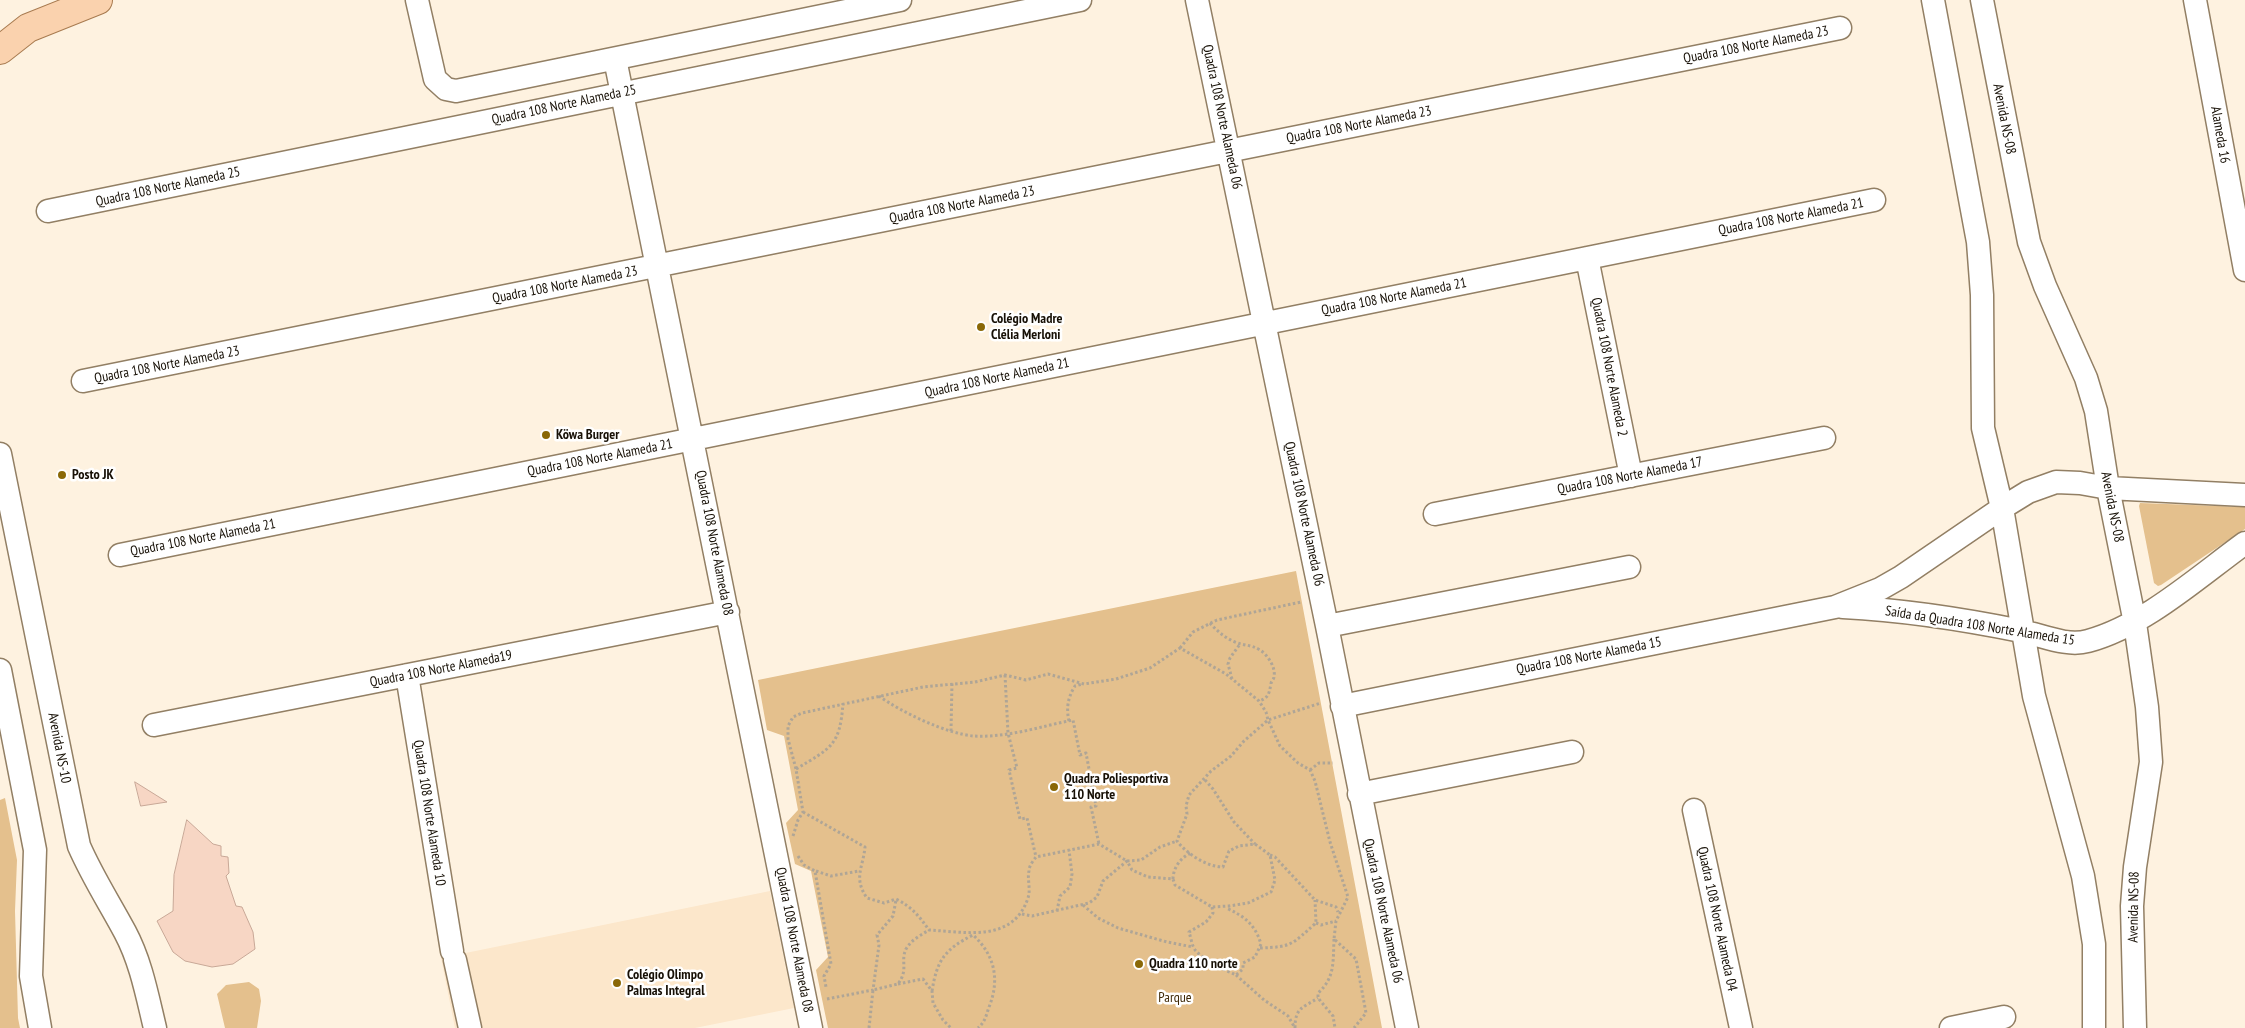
<!DOCTYPE html>
<html>
<head>
<meta charset="utf-8">
<style>
	body { margin:0 }
	canvas { display:block; background:#fef2e0 }
</style>
</head>
<body>
<canvas width="2245" height="1028"></canvas>
<script>
const ctx = document.querySelector('canvas').getContext('2d');
ctx.lineJoin = 'round';
function fill(path, color) {
  ctx.fillStyle = color;
  ctx.fill(path, 'evenodd');
}
function strokePath(path, color, width, dash) {
  ctx.strokeStyle = color;
  ctx.lineWidth = width;
  ctx.lineCap = dash ? 'butt' : 'round';
  ctx.setLineDash(dash || []);
  ctx.stroke(path);
}
function drawText(font, color, halo, rows, align = 'center') {
  ctx.font = font + ' "PT Sans Narrow",sans-serif';
  ctx.lineWidth = 5;
  ctx.setLineDash([]);
  ctx.textBaseline = 'middle';
  ctx.strokeStyle = halo;
  ctx.fillStyle = color;
  for (const [text, x, y, turn = 0] of rows) {
    ctx.save();
    ctx.translate(x, y);
    ctx.rotate((+turn || 0) * Math.PI / 180);
    ctx.textAlign = isNaN(turn) ? turn : align;
    if (halo) ctx.strokeText(text, 0, 0);
    ctx.fillText(text, 0, 0);
    ctx.restore();
  }
}
fill(new Path2D(`
	M770,891L794,1008L695,1028H455L441,958Z`), '#fce7cb');
fill(new Path2D(`
	M2140,503L2245,507V529L2161,585L2158,586L2154,583L2139,506Z
	M1296,571L1382,1028H828L816,970L828,957L811,871L795,864L786,823L798,810L784,736L767,730L758,680Z
	M5,798L17,860L15,911L18,1018L20,1028H0V800Z
	M249,982L259,989L261,1001L257,1028H225L217,994L226,985Z`), '#e4c08d');
const building = new Path2D(`
	M135,782L167,802L141,806Z
	M187,820L213,844L221,846V856L228,857L229,873L226,876L236,906L242,907L253,932L255,949L233,964L212,967L185,961L173,952L157,921L173,911L174,875Z`);
fill(building, '#f7d6c4');
strokePath(building, '#c8a897', 1);
const minor = new Path2D(`
	M417,0L435,79L446,89L456,91L900,0
	M1197,0L1327,626L1407,1028
	M1933,0L1978,242L1982,295L1983,428L2002,508L2034,696L2083,876L2094,944V1028
	M1982,0L2029,242L2045,286L2086,378L2096,411L2108,488L2135,623L2147,707L2151,762L2135,867L2132,906L2135,1028
	M2195,0L2245,270
	M615,59L811,1028
	M48,211L1080,0
	M1587,258L1631,476
	M83,381L1840,28
	M0,454L79,846C93,878 109,902 125,932C141,962 147,995 155,1028
	M1435,514L1824,438
	M120,555L1874,200
	M1843,607C1903,610 1962,619 2021,631C2042,635 2066,647 2088,641C2144,626 2198,577 2245,543
	M1327,626L1629,567
	M0,670L35,850L31,976L40,1028
	M407,675L452,951
	M1342,706L1835,607L1880,589L1901,577L2002,508L2028,492L2056,482L2080,483L2108,488L2245,495
	M154,725L728,612
	M1359,794L1572,752
	M1694,810L1741,1028
	M455,960L470,1028
	M1951,1028L2004,1017`);
const major = new Path2D(`
	M0,50L28,28L98,0`);
strokePath(minor, '#927f64', 25);
strokePath(major, '#a87b50', 30);
strokePath(new Path2D(`
	M1210,623C1217,631 1225,638 1235,642C1244,646 1250,644 1260,650C1268,655 1276,668 1274,677C1274,679 1271,681 1271,684C1269,693 1269,698 1259,701
	M1180,648L1193,632L1217,620L1301,602
	M1005,675L1008,733L1017,768L1009,770L1020,819L1027,818L1036,857
	M1232,679L1228,664L1230,658L1240,644
	M879,696C901,712 947,734 974,736C1007,738 1042,726 1073,720L1080,755L1086,753L1096,806L1091,807L1099,844
	M1069,721C1066,708 1068,697 1075,686L1083,684
	M951,731L952,683
	M796,769C831,748 840,746 843,703
	M1310,770L1319,763H1333
	M1205,780L1213,789L1234,822L1255,844
	M803,812L865,847C863,868 853,878 867,898L884,903L896,899C912,907 919,916 929,930C966,932 1013,943 1028,898C1031,889 1027,879 1029,871C1029,866 1033,861 1036,857L1099,844L1127,861L1141,860L1160,847L1177,841
	M793,836L798,820L803,812L796,769L788,739V726L793,717L802,713L923,687L975,682L1005,675L1026,680L1048,674L1084,684L1116,679L1150,668L1180,648L1226,674L1259,701L1266,712L1268,720L1280,746L1298,763L1310,770L1315,781L1330,842L1348,897L1336,921L1334,939L1356,959L1366,1013L1354,1028
	M1270,855L1275,857L1315,900L1336,907L1338,912
	M798,856L804,865L815,871L831,964L824,976L826,987
	M816,871L831,876L859,871
	M1173,879C1173,868 1181,857 1191,853
	M1083,905L1098,918L1118,928L1167,942L1193,947
	M1212,907L1213,913L1206,922L1189,932C1191,938 1192,947 1196,951C1206,962 1223,969 1236,975L1243,969V963L1255,957L1261,944C1255,924 1244,916 1226,908
	M1057,911L1060,896L1070,887L1072,874L1069,850
	M1022,914L1032,916L1089,903L1097,897L1103,881L1127,861L1132,870L1148,877L1173,879L1175,885L1212,907L1229,906L1248,903L1271,892L1275,880L1270,855L1255,844L1239,846L1229,851L1223,867C1207,867 1187,854 1177,841L1187,814L1186,806L1189,795L1211,771L1231,756L1244,741L1268,720L1321,703
	M1316,923L1321,925L1336,921
	M1334,939C1333,962 1335,978 1318,993V998L1333,1016L1335,1028
	M1260,948C1293,947 1292,944 1316,923L1315,900
	M1236,975L1264,1000L1288,1016L1295,1028
	M898,984L923,979L932,991L933,1003L943,1020L951,1028
	M932,991C937,960 945,949 973,935C995,955 1000,980 989,1007C986,1016 985,1022 978,1028
	M827,999L873,990L879,945L877,935L893,916L896,900
	M869,1028L873,990L898,984C909,969 900,962 906,949C911,940 921,935 929,930
	M1295,1028C1295,1007 1303,1008 1318,998`), '#afa596', 3, [2.5, 2.5]);
strokePath(minor, '#fff', 22);
strokePath(major, '#fad2ae', 28);
for (const [x, y, r, color] of [
	[981,327,5,"#8a6807"],
	[546,435,5,"#8a6807"],
	[62,475,5,"#8a6807"],
	[1054,787,5,"#8a6807"],
	[1139,964,5,"#8a6807"],
	[617,983,5,"#8a6807"]
]) {
  const dot = new Path2D();
  dot.arc(x, y, r, 0, 2 * Math.PI);
  ctx.fillStyle = color;
  ctx.fill(dot);
  strokePath(dot, '#fff', 2);
}
drawText('14px', '#171006', '#fff', [
	["Quadra 108 Norte Alameda 23",1756,45,-11],
	["Quadra 108 Norte Alameda 25",564,105,-12],
	["Quadra 108 Norte Alameda 06",1222,117,78],
	["Avenida NS-08",2004,119,79],
	["Quadra 108 Norte Alameda 23",1359,125,-11],
	["Alameda 16",2220,135,80],
	["Quadra 108 Norte Alameda 25",168,187,-12],
	["Quadra 108 Norte Alameda 23",962,205,-11],
	["Quadra 108 Norte Alameda 21",1791,217,-11],
	["Quadra 108 Norte Alameda 23",565,285,-11],
	["Quadra 108 Norte Alameda 21",1394,297,-11],
	["Quadra 108 Norte Alameda 23",167,365,-11],
	["Quadra 108 Norte Alameda 2",1609,367,79],
	["Quadra 108 Norte Alameda 21",997,378,-12],
	["Quadra 108 Norte Alameda 21",600,458,-11],
	["Quadra 108 Norte Alameda 17",1630,476,-11],
	["Avenida NS-08",2112,507,79],
	["Quadra 108 Norte Alameda 06",1304,514,78],
	["Quadra 108 Norte Alameda 21",203,538,-11],
	["Quadra 108 Norte Alameda 08",714,543,79],
	["Saída da Quadra 108 Norte Alameda 15",1980,626,9],
	["Quadra 108 Norte Alameda 15",1589,656,-11],
	["Quadra 108 Norte Alameda19",441,669,-11],
	["Avenida NS-10",59,748,79],
	["Quadra 108 Norte Alameda 10",429,813,81],
	["Avenida NS-08",2134,907,-89],
	["Quadra 108 Norte Alameda 06",1383,911,78],
	["Quadra 108 Norte Alameda 04",1717,919,78],
	["Quadra 108 Norte Alameda 08",794,940,79]
]);
drawText('bold 14px', '#171006', '#fff', [
	["Colégio Madre",991,319],
	["Clélia Merloni",991,335],
	["Köwa Burger",556,435],
	["Posto JK",72,475],
	["Quadra Poliesportiva",1064,779],
	["110 Norte",1064,795],
	["Quadra 110 norte",1149,964],
	["Colégio Olimpo",627,975],
	["Palmas Integral",627,991]
], 'left');
drawText('14px', '#402b09', '#fff', [
	["Parque",1175,998]
]);
</script>
</body>
</html>
